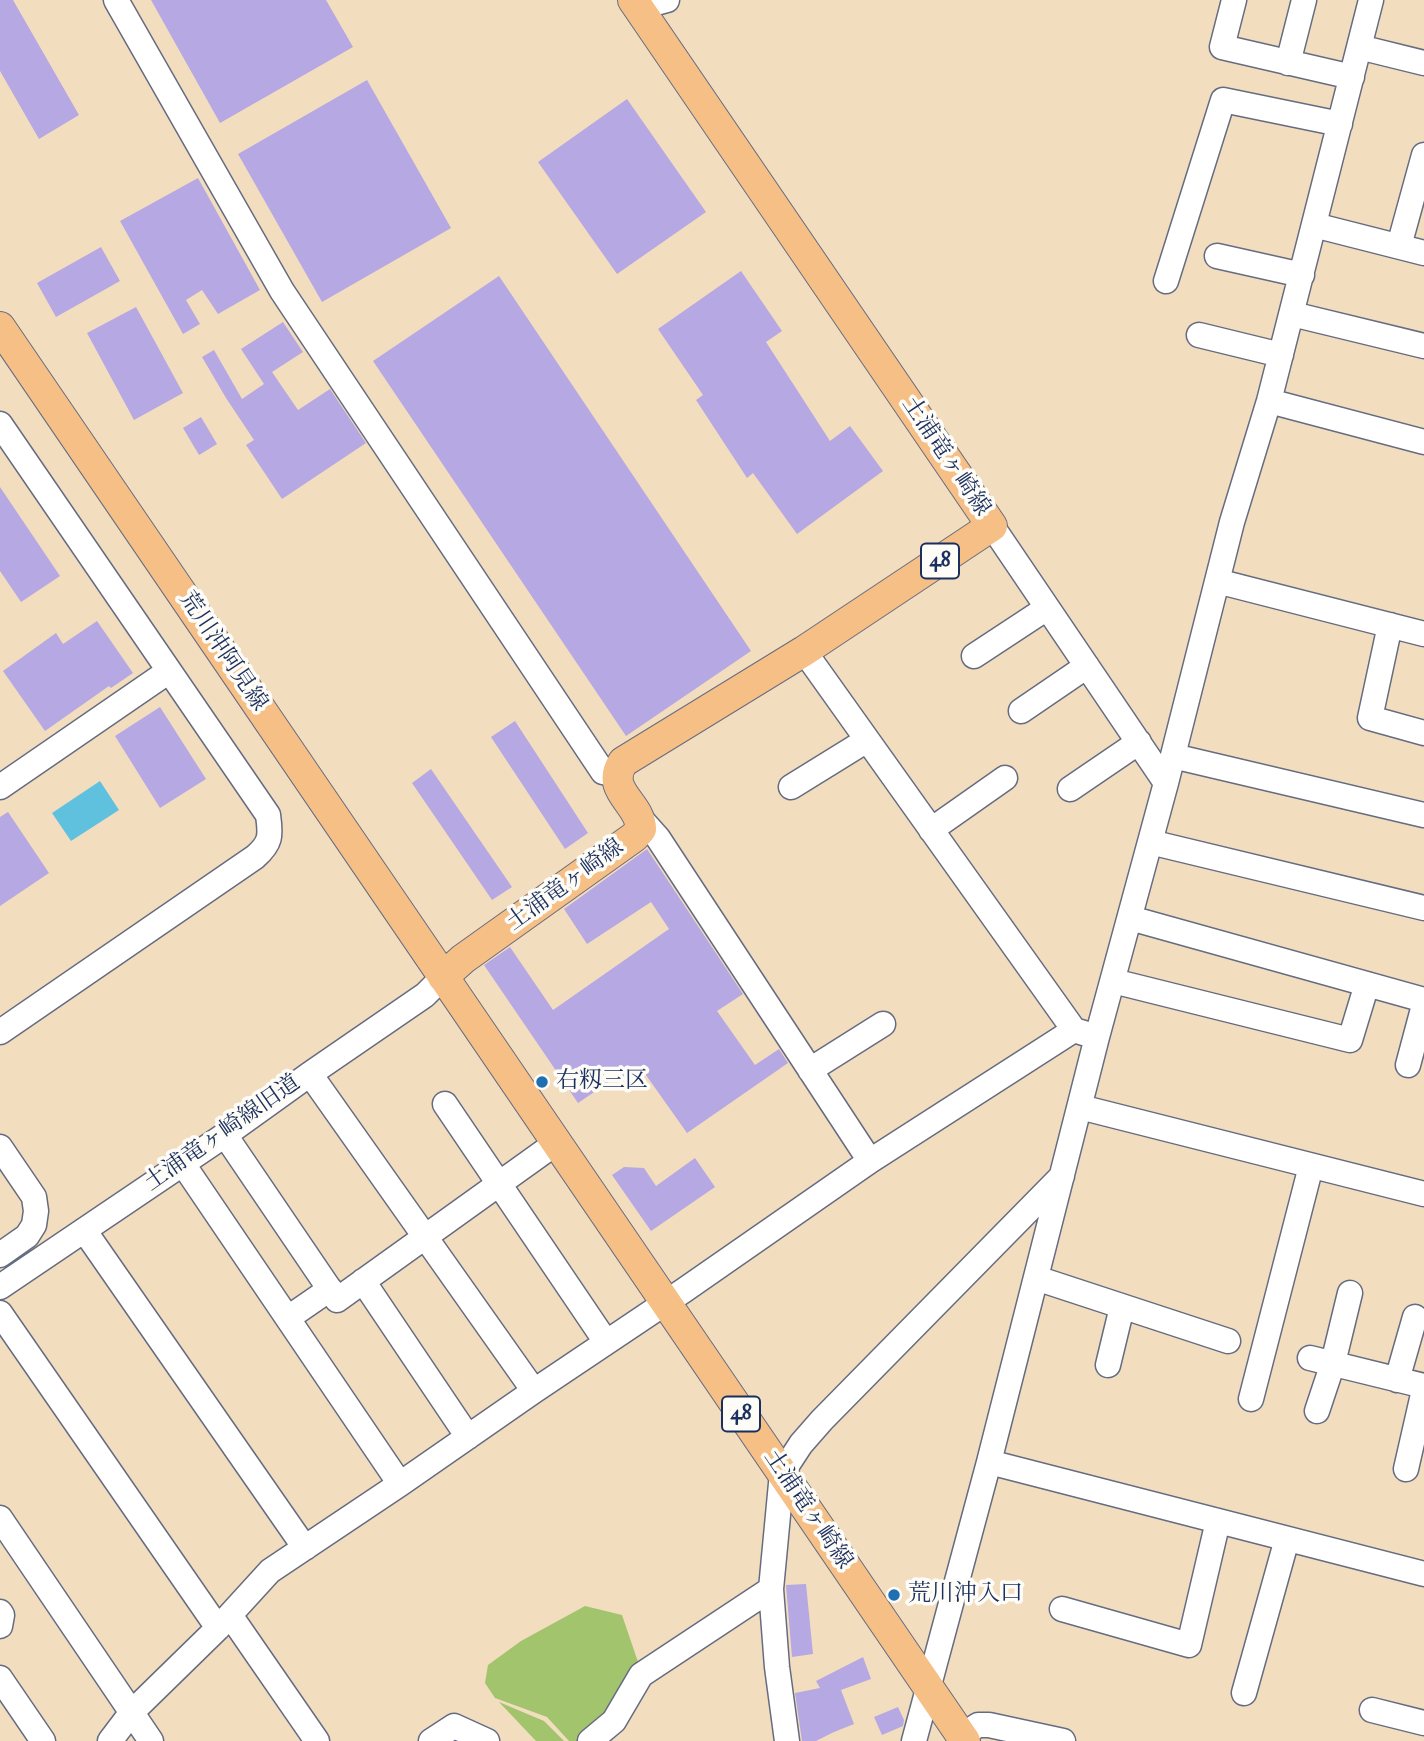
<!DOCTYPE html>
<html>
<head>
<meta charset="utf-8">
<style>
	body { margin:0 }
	canvas { display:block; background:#f2ddbf }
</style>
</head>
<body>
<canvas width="1424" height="1741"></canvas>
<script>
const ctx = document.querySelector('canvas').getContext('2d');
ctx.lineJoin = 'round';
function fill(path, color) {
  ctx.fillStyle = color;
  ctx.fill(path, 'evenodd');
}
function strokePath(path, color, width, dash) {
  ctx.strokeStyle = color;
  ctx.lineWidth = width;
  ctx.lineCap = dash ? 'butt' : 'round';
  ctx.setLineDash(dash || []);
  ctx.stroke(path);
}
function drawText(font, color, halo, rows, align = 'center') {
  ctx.font = font + ' "IM FELL Double Pica","Noto Serif JP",serif';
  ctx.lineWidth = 7;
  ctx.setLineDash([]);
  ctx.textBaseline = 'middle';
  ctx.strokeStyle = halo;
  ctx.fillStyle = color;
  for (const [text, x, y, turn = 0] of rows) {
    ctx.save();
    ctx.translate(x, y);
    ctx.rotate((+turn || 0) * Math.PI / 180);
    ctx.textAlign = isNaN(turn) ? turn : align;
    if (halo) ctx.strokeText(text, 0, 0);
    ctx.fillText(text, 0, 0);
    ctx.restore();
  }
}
fill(new Path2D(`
	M585,1606L622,1615L638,1662L614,1721L590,1741H569L547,1717L495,1698L485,1683L488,1665L521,1641Z
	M499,1702L544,1721L564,1741H536Z`), '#a2c46d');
fill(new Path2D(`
	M100,781L119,810L71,841L52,813Z`), '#60c1df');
fill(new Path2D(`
	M0,0H13L79,115L39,139L0,71Z
	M151,0H326L353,47L220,123Z
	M367,80L451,228L322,302L238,154Z
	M627,99L706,212L617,274L538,162Z
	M198,178L260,290L218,314L202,290L186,300L200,324L183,334L120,221Z
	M101,247L120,281L56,317L37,283Z
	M741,271L782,331L766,342L830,441L850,426L883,471L797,534L753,473L747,478L696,400L703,395L658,329Z
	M499,276L751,651L626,736L373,361Z
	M136,307L183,393L134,420L87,333Z
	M283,322L303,352L272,372L298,410L330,389L366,443L282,499L246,445L254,440L226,398L202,357L214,350L242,399L264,384L241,349Z
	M201,417L217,444L199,455L183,428Z
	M0,487L60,576L21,602L0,571Z
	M97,621L133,673L111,688L109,686L45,731L3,671L56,633L63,644Z
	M160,707L206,779L160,808L115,736Z
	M515,721L588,833L565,849L491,737Z
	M431,769L512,887L492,900L412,783Z
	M8,812L49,873L0,906V817Z
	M647,849L743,994L717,1011L755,1065L779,1049L788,1063L687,1133L641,1068L621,1081L618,1076L578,1103L484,965L510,947L553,1010L669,929L651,902L587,944L564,909Z
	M695,1158L715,1187L651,1231L612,1175L624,1167L644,1168L656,1186Z
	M806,1584L813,1654L792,1657L786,1585Z
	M863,1657L871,1679L841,1690L854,1724L834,1732L816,1741H802L795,1693L820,1688L816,1681Z
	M898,1707L904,1720L903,1726L882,1735L874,1717Z`), '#b6a8e2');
const minor = new Path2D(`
	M116,0L282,291L603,772L617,775
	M1234,0L1222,47L1352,77
	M638,8L667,0
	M1359,47L1424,63
	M1288,63L1304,0
	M1314,225L1424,253
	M1399,246L1424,155
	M1217,256L1302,275
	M1166,281L1223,100L1340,124
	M1292,314L1424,346
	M1199,335L1281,355
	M1269,401L1424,442
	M0,424L268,815C271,836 271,843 255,857L0,1032
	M992,526L1166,783
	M1217,581L1424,634
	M1390,625L1370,718L1424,733
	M804,651L1074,1030L1090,1035
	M974,656L1047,608
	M1021,711L1087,666
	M1173,756L1424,815
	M0,787L169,671
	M791,787L867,740
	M1070,789L1139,742
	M641,819L658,838L870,1161
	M931,830L1005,778
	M1150,842L1424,908
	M1130,918L1424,1000
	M1113,981L1350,1040L1367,984
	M1408,1065L1424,1005
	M810,1070L883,1024
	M310,1074L534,1391
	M445,1104L606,1342
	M1080,1107L1424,1194
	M225,1135L337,1300L556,1143
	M0,1147L34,1197L36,1211L34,1225L27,1236L0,1255
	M183,1164L400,1484
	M84,1230L305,1548
	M1036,1278L1228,1341
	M363,1281L468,1437
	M0,1287L225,1135L310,1074L425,995L443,977
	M0,1313L218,1628
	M288,1318L330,1289
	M1310,1358L1424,1386
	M1108,1365L1122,1307
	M1397,1380L1415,1317
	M1251,1399L1311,1166
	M1317,1411L1333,1363L1350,1293
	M989,1462L1424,1574
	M1406,1469L1424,1390
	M0,1518L151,1741
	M1062,1609L1189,1645L1218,1521
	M0,1612L2,1615L0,1626
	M230,1615L317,1741
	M0,1678L43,1741
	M1244,1693L1287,1539
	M1372,1710L1424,1723
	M961,1736L978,1725H989L1063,1741
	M110,1741L132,1712L218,1628L270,1571L400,1484L534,1391L683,1291L870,1161L1074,1030
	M431,1741L454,1726L487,1741
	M590,1741L614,1721L641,1675L771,1589
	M787,1741L777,1667L771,1589L782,1473L801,1444L822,1420L1062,1176
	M914,1741L989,1462L1097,1037L1166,783L1232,522L1269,401L1371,0`);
const major = new Path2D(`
	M0,327L965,1741
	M443,977L463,959L634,837L641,829C641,803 604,791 623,762L804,651L992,526L633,0`);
strokePath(minor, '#666c80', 27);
strokePath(major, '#666c80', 32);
strokePath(minor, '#fff', 24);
strokePath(major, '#f5bf86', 30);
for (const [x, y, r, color] of [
	[542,1082,7,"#1f6fb2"],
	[894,1595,7,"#1f6fb2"]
]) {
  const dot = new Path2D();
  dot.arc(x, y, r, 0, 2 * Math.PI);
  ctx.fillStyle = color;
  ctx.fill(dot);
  strokePath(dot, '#fdfcf7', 2.5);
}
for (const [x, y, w] of [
	[940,561,38],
	[741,1414,38]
]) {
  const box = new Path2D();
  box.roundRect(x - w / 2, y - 17.5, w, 35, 5);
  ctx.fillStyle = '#fdfcf7';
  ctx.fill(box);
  strokePath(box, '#1b2f5e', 2);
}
drawText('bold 21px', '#1b2f5e', null, [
	["48",940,561],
	["48",741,1414]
]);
drawText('23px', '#1b2f5e', '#fdfcf7', [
	["土浦竜ヶ崎線",945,457,56],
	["荒川沖阿見線",222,652,56],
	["土浦竜ヶ崎線",566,886,-36],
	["土浦竜ヶ崎線旧道",223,1134,-35],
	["土浦竜ヶ崎線",807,1510,56]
]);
drawText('23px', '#1b2f5e', '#fdfcf7', [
	["右籾三区",556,1082],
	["荒川沖入口",908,1595]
], 'left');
</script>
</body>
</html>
